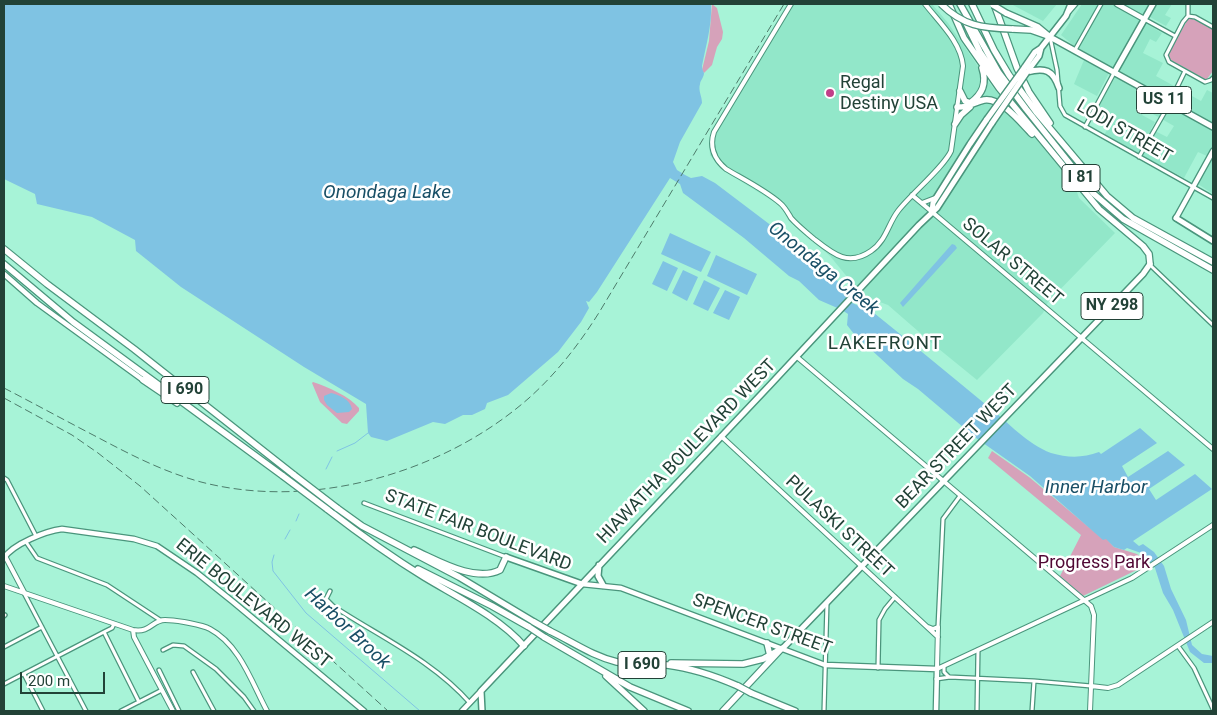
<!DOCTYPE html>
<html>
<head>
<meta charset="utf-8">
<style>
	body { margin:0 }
	#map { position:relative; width:1217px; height:715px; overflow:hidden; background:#a7f3d7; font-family:Roboto,sans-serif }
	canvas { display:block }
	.frame { position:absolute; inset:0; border:5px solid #224237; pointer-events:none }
	.scale { position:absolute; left:20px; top:672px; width:85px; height:22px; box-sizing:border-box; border:2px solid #224237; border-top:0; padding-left:6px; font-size:15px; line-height:18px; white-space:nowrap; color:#224237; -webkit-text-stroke:4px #fff; paint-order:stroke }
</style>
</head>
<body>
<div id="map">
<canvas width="1217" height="715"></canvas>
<div class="frame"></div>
<div class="scale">200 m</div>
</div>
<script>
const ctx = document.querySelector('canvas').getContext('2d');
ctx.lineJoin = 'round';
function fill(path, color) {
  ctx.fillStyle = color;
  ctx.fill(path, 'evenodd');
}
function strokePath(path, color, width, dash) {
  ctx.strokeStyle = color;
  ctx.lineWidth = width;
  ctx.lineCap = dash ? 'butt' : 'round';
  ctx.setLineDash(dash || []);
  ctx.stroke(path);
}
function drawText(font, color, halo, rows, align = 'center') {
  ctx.font = font + ' Roboto,sans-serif';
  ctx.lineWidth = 5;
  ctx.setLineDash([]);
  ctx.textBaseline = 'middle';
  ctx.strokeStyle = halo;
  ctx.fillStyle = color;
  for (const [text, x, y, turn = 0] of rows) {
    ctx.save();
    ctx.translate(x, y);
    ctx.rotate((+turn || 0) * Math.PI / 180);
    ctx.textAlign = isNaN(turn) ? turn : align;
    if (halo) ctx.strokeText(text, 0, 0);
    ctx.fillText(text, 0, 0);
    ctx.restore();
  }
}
fill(new Path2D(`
	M788,4H932L948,23L991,85L1075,186L1079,198L1115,233L1048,302L1043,313L977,380L934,345L888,305L869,298L853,284L830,256L789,221L781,207L776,203L721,169L710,155L709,140L712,130Z
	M1011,4H1057L1043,21Z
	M1082,4H1151L1146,15L1140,20L1162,33L1156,42L1150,39L1143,53L1163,63L1156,76L1201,101L1207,90L1213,93V146L1207,156L1198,152L1184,178L1104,135L1111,124L1094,115L1118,72L1079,50L1061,35ZM1144,109L1174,126L1167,137L1151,129L1155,122L1142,115Z
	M1155,4H1172L1165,15L1171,18L1166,26L1148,16Z
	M1084,60L1109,73L1097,96L1074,84Z
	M1213,156V194L1198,184Z`), '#92e7c9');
fill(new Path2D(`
	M712,4L717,8L723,32L722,39L717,47L712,65L704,73L702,70L709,41Z
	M1191,18L1213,29V71L1207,79H1205L1169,59L1168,54L1169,52L1188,19Z
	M313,382C328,387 349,396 359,408V411L347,424L342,423L320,402L312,383Z
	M992,451L1029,477L1103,539L1106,538L1114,547L1137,554L1149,564L1083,596L1060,576L1081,535L988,458Z`), '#d6a2ba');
fill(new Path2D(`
	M4,4H711C712,26 706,45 702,66C702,69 703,71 704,73C704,77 700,81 700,84C698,91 702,96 702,103L680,142L673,162L677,170L685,175L691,178L702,176L715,183L793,242L841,284L848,301L874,313C913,344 951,376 990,408C1009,423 1027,444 1051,453C1068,458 1083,458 1099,452L1101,454L1140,428L1157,443L1122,466L1128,477L1168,451L1185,465L1149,489L1156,500L1195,474L1212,489L1133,541L1139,546L1143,544L1154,552L1164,566L1171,589L1186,620L1192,645L1202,654L1213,656V663H1204L1190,652L1173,610L1163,593L1155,568L1141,553L1127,548L1124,550L1114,547L1106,539L1103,540L1030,476L976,438L918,389L903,379L854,334L847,325L848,314L842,310L819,300L799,281L789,276L744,238L683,193L680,184L670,178L597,292L589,302L586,301L589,308L581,322L558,352L508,395L487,403L485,409L472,415H463L445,424L433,422L387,441L371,437L368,433L366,404L304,367L181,287L136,251L135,240L92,217L37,204L35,194L4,179Z
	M670,233L711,252L701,272L661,254Z
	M952,244L955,245L957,248L903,307L900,303Z
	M716,255L757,274L747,295L707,276Z
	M663,261L678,268L667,291L652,284Z
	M683,270L698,277L687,301L672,293Z
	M704,280L720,288L708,311L693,304Z
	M725,290L740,297L729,320L713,313Z
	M331,393C339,395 350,399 352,409L349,412L337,413L327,405L324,400V396Z`), '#7fc3e3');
strokePath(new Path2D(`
	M337,451L355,443L368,433
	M326,469L332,457
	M296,521L299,514
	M285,539L290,530
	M274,555L272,562L273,571L306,613L420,711`), '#7fc3e3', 1);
const minor = new Path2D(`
	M1188,4V16
	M1144,19L1175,36
	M1213,27L1195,17L1188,16L1183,22L1166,55L1169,62L1205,82L1211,80L1213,78
	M1050,37L1057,70L1060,106L1065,115L1213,198
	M1075,50L1101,4
	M1085,127L1114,73
	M1139,157L1167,108L1185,71
	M1150,265L1213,325
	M4,478L7,480L36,536
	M364,503L506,557
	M26,542L37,558L107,585L160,620
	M330,591L326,599L333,606C380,637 432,660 470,703
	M24,593L86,711
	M4,616L5,615
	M938,627L943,519L960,496
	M104,632L139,702
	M1178,646L1194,668L1213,709
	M4,647L42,627
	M163,650L173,645L184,646L216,669L244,697L254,711
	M944,666V672L949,677
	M878,668L879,620L885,609L895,597
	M159,670L179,711
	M193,672L214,711
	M24,674L43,711
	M936,679L950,677L1034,681L1091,686
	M4,684L104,632L112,628L114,624
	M121,711L162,690
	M824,711L827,603
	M977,711L978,650
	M1032,711L1034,681`);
const tertiary = new Path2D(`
	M791,4L714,132C709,147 714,159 726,169C743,179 765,190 780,203C785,207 788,213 791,218C798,226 806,232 814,239C833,254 848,267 871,251C886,241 888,224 898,211C911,194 944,167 951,151L963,66C961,42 939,22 925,4
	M912,195L1213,449
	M922,203L935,198
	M797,357L1091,606L1094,615L1090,711
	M721,436L938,637
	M5,556L24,592
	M4,586L133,630C151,633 152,620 165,620C171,620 178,621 184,622C193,624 202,625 210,629C240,645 252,683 267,711
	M928,627L933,629L938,627L937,669L1132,578L1213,525
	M133,630L134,637L173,711
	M1091,686L1108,688L1118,685L1213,622`);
const secondary = new Path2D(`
	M1117,4L1144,19
	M1069,11L1075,4
	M1176,218L1213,151
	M4,274L37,303L143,380
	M4,558C13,544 46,531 62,529L134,539L157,546L197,573L232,601L364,711
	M582,584L621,588L825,665L937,669L936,711
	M462,711L481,691`);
const primary = new Path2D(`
	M1050,37L1213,127
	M1024,68L1035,52L1041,48L1066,16L1071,4
	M1027,72C1045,67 1053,70 1059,88
	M1027,72L1039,56L1041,48
	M1114,73L1153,4
	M932,211L933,203L970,144L987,119
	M1176,218L1213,241
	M506,557L582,584
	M599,565L598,576L603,585
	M783,648L1143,274L1150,264
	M482,711L481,691L770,385L919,225L937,208L992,123`);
const motorway = new Path2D(`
	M949,4L964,38L999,88L1099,209L1143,246L1149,254L1150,264
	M960,4L999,73L1026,109L1094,194L1123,219L1213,270
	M972,4L994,50L1009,75L1037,113L1107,196L1133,218L1213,262
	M994,4L1017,68L1029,92L1050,123
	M1006,13L1038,27L1050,37
	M964,19L980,52L1009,95
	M1012,29L1031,30L1048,36
	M960,91L965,101L971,103
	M970,103C983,94 987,83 982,68
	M957,107C968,108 974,102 984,100C1001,97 1021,123 1032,134
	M955,124L961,115L970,107
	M4,249L47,284L134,349L294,475
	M4,264L73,322L283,476
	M143,380L177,403
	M337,508L362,526L459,577L534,622
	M327,509C358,533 390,556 424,577C457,597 499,617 524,646
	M414,550C437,560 475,583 500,570L506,557
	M418,569L492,606L529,627
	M550,631C573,642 592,656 617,662C634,665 650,664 667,665C692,668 715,676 738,686
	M544,637L630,687L688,711
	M767,643L770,656
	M671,663L743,664L763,659L783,648
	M606,676L644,711
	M751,693L795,711
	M723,711L781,649`);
strokePath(minor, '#4a957c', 5.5);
strokePath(tertiary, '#4a957c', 6);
strokePath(secondary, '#4a957c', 7);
strokePath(primary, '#4a957c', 8);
strokePath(motorway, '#4a957c', 8);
strokePath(minor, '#fff', 3);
strokePath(tertiary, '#fff', 4);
strokePath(secondary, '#fff', 4.5);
strokePath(primary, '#fff', 5);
strokePath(motorway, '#fff', 5.5);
strokePath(new Path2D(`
	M4,388C35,404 66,421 97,437C131,455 164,472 201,482C312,511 444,473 529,398C557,373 580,343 600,311L784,4
	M4,398L72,435L98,453L140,486L388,711`), '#4d7b6a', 1, [8, 4]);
const primaryBridge = new Path2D(`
	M987,119L1024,68
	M992,123L1027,72`);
const motorwayBridge = new Path2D(`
	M941,4C963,26 982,28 1012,29
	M993,5L1006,13
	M294,475L337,508
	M283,476L327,509
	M534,622L550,631
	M529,627L544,637
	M738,686L751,693`);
strokePath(primaryBridge, '#4a957c', 8, []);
strokePath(motorwayBridge, '#4a957c', 8, []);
strokePath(primaryBridge, '#fff', 5);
strokePath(motorwayBridge, '#fff', 5.5);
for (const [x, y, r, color] of [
	[830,93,5,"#c14089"]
]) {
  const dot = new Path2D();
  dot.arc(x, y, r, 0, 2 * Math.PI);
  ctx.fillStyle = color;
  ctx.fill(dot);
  strokePath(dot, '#fff', 2);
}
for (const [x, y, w] of [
	[1164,100,55],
	[1081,178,38],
	[1112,306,62],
	[185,390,48],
	[642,665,48]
]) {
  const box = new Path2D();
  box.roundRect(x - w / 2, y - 13.5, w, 27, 4);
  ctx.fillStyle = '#fff';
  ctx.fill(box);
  strokePath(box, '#224237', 1);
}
drawText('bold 16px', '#224237', null, [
	["US 11",1164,100],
	["I 81",1081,178],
	["NY 298",1112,306],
	["I 690",185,390],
	["I 690",642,665]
]);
drawText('18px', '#224237', '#fff', [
	["Regal",840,83],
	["Destiny USA",840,104]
], 'left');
drawText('18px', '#224237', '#fff', [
	["LODI STREET",1124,132,30],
	["SOLAR STREET",1012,262,40],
	["BEAR STREET WEST",957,447,-46],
	["HIAWATHA BOULEVARD WEST",687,452,-46],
	["PULASKI STREET",839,527,43],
	["STATE FAIR BOULEVARD",478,531,21],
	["ERIE BOULEVARD WEST",253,604,39],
	["SPENCER STREET",762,625,20]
]);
drawText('18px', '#500734', '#fff', [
	["Progress Park",1094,563]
]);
drawText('italic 19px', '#194f66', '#fff', [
	["Onondaga Lake",387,193],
	["Onondaga Creek",823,269,39],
	["Inner Harbor",1096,488],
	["Harbor Brook",347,629,43]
]);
ctx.letterSpacing = '1px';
drawText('19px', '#224237', '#fff', [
	["LAKEFRONT",885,344]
]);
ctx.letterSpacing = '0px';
</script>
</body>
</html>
